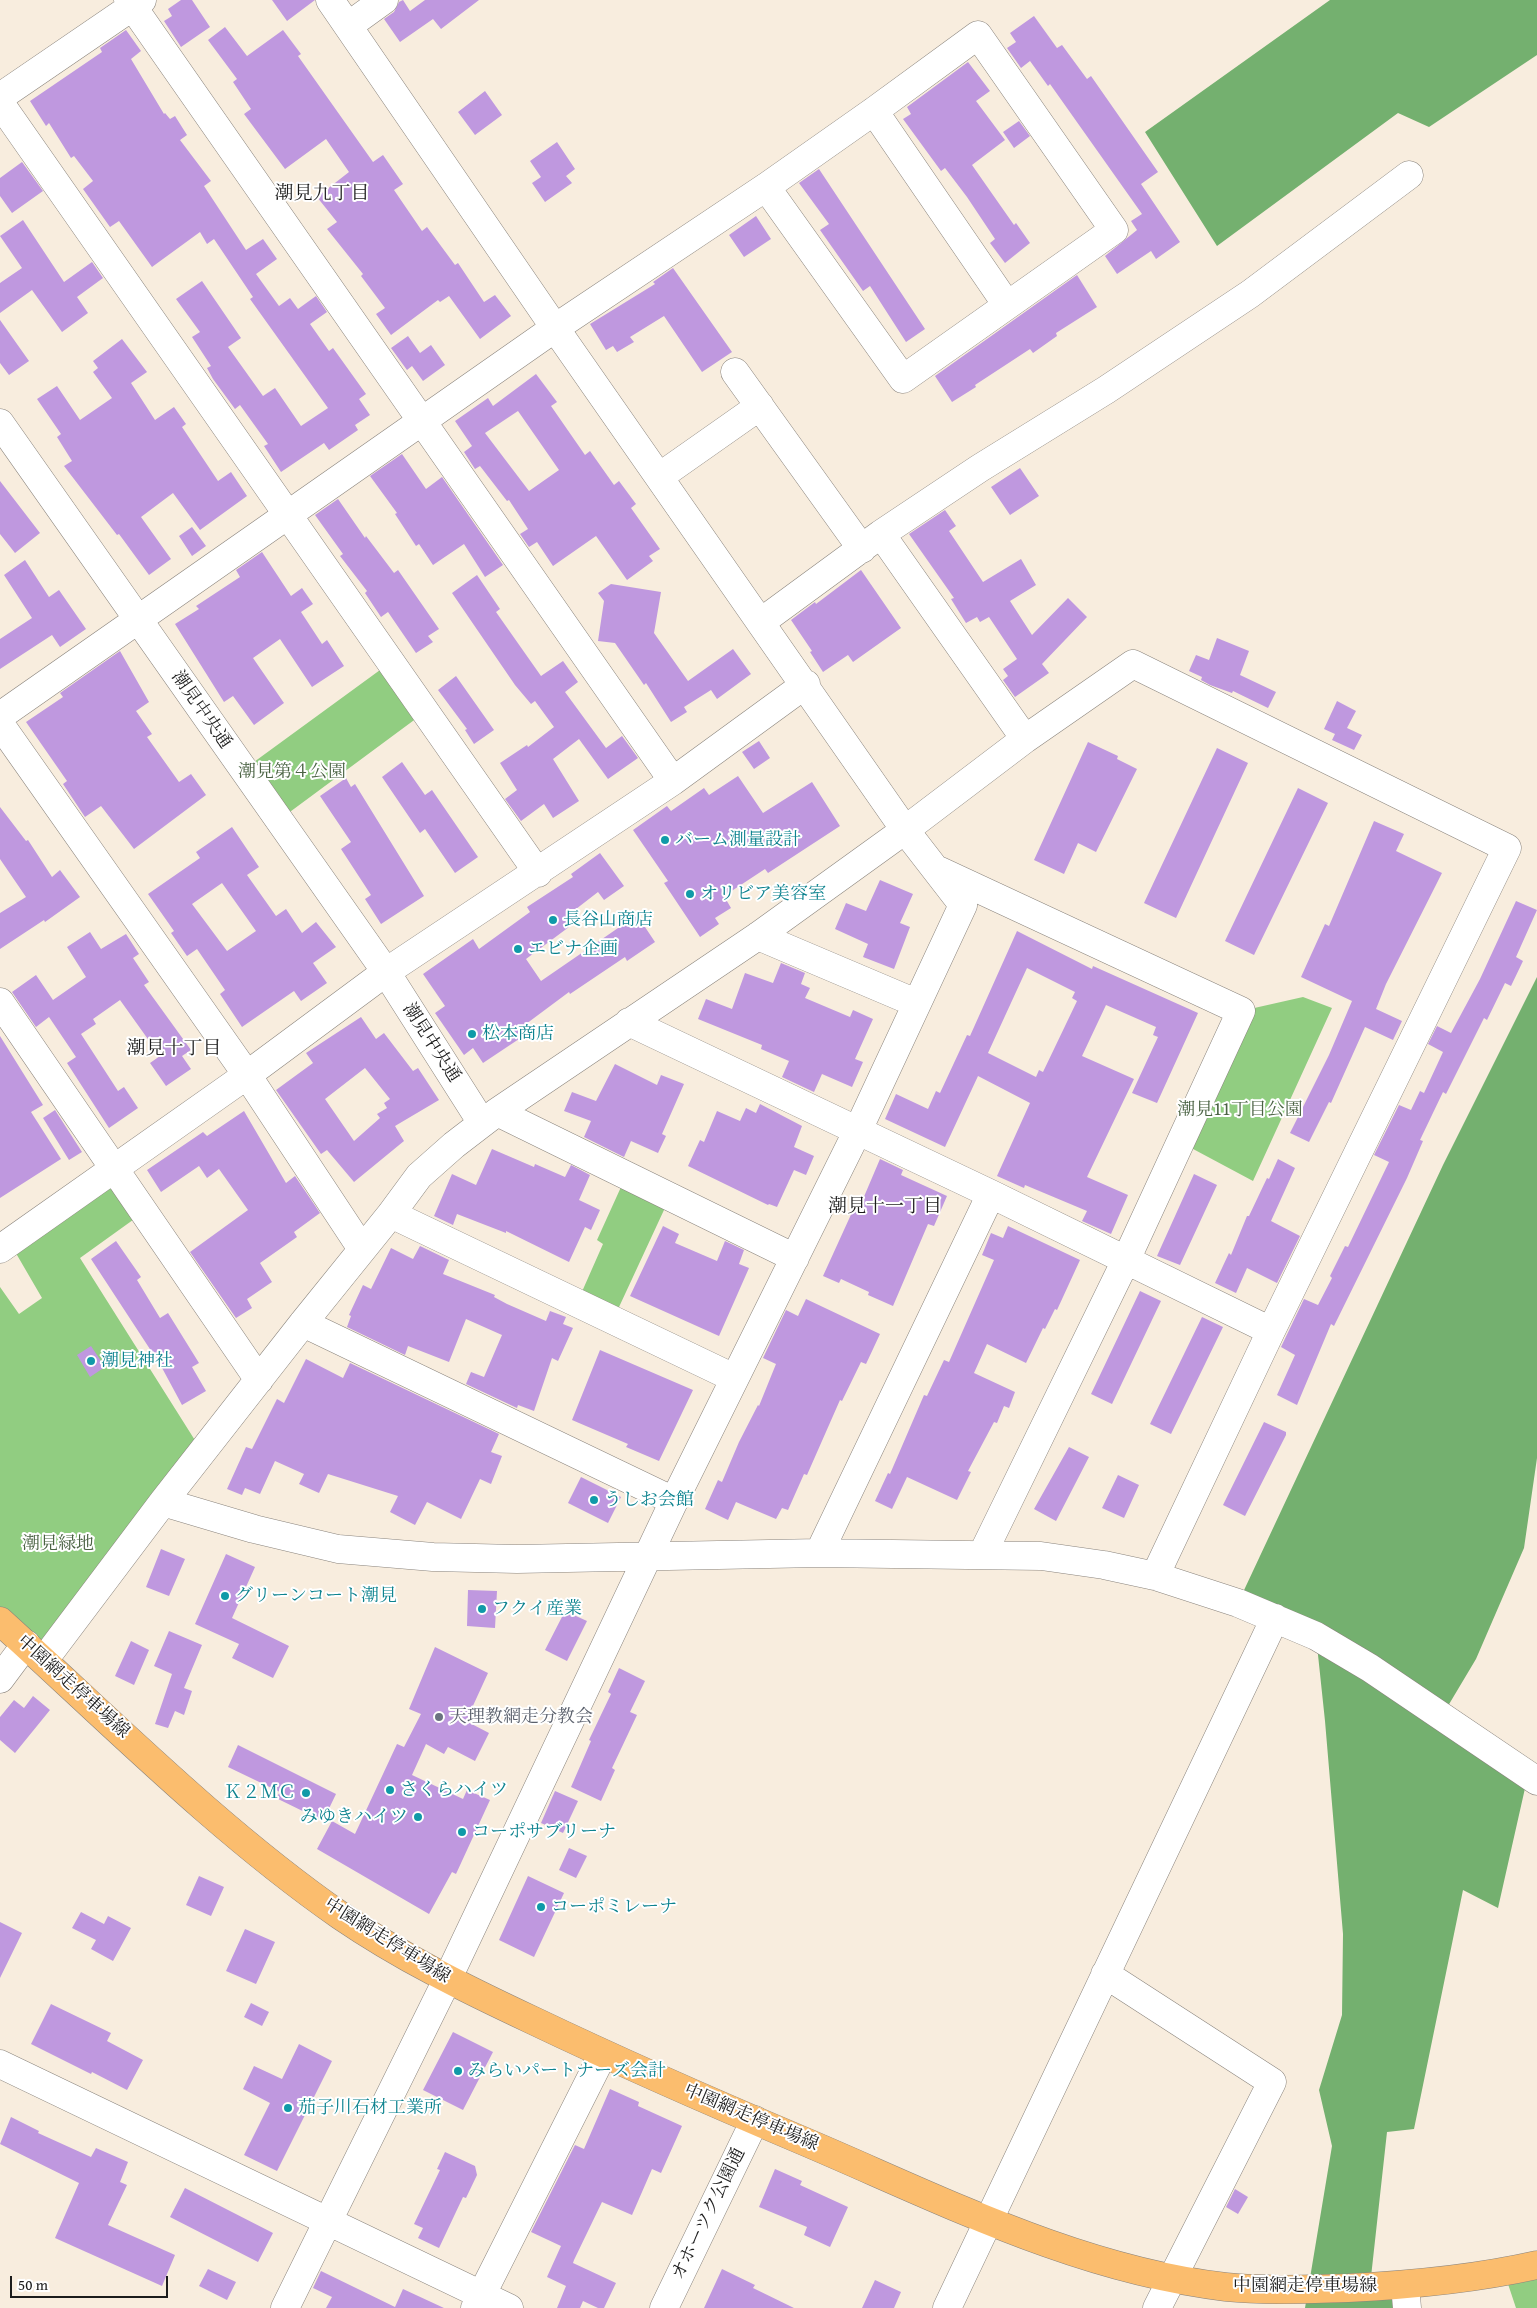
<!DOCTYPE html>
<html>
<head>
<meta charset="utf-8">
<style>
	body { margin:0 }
	#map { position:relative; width:1537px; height:2308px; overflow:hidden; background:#f8edde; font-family:"Gentium Book Plus",serif }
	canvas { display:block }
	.scale { position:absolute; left:10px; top:2276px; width:158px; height:22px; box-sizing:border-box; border:2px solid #1c1c1c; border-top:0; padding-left:6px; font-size:15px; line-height:18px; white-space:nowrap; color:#1c1c1c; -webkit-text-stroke:4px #fff; paint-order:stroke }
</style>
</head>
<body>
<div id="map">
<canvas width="1537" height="2308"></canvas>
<div class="scale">50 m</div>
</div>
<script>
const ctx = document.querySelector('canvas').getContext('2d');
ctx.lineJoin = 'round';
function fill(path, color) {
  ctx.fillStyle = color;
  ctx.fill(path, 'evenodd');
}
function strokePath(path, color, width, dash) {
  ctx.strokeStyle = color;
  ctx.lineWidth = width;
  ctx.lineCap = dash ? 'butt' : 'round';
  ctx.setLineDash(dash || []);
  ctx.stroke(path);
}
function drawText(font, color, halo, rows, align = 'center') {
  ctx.font = font + ' "Gentium Book Plus","Noto Serif JP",serif';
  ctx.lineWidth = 4;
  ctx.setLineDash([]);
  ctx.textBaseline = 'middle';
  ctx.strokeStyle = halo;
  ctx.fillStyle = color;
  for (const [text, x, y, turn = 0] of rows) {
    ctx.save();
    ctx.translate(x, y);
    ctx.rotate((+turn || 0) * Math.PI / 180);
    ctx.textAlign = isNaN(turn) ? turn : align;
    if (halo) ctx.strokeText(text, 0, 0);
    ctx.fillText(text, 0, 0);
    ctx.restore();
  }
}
fill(new Path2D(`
	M391,662L425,712L279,820L243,770Z
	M1303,997L1332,1008L1253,1181L1180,1142L1241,1011Z
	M116,1169L144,1212L80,1258L203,1453L44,1660L0,1621V1287L19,1314L42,1298L10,1243Z
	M626,1176L670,1197L613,1320L577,1303L603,1244L597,1240Z
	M1537,2265V2308H1516L1504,2272Z`), '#91cd81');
fill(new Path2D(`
	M1330,0H1537V55L1429,127L1398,113L1217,246L1145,132Z
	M1537,977V1458L1524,1548L1476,1659L1442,1716L1528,1775L1498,1908L1463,1890L1414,2129L1387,2132L1370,2286L1405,2285L1407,2308H1305L1332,2146L1319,2090L1342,2015L1343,1934L1325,1721L1316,1636L1238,1603L1443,1165Z`), '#74b06f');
fill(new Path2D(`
	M181,0H192L210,27L181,47L164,21L172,16L168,9Z
	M272,0H315L287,21Z
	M403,0L410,11L425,0H479L441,29L433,19L400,42L384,19L394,12L399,2Z
	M1034,16L1057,48L1062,45L1087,79L1091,76L1158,172L1141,184L1180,242L1156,259L1151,251L1117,274L1105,256L1137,230L1131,221L1142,214L1050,84L1048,86L1030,61L1021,68L1007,48L1016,42L1010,33Z
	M225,27L247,56L283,30L301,54L298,56L373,162L383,155L403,184L394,190L422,231L427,227L455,265L458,263L484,302L495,295L511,316L480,339L449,296L440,302L438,300L391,335L376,314L385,308L361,276L363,274L327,229L337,222L317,197L349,172L326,139L285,169L244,114L251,109L233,82L237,79L208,40Z
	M126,30L141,51L131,59L164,114L165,113L170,119L175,116L187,135L180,140L211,181L204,186L246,250L263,239L277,259L256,274L279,306L290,298L298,309L316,296L327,312L310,324L329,351L333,348L366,394L359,399L370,415L355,425L358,430L329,450L324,443L281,472L264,446L268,444L240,405L235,409L213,379L207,368L211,366L192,337L200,332L176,299L202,281L241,338L228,347L263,396L275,388L301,426L328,408L250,299L253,297L214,239L207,244L200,232L152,267L119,221L110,227L83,189L93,181L74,156L71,158L49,123L46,126L30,101L102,52L100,48Z
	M968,62L990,91L976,101L1005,140L972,165L1014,225L1016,223L1030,243L1005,263L990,243L995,239L967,197L945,168L941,171L903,119L911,114L907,107Z
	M485,91L502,115L475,135L458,112Z
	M1019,121L1030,136L1014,148L1003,132Z
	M557,142L575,169L566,176L572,183L545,202L532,183L541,177L530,161Z
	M22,162L43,191L12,213L0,196V178Z
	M819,169L925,329L906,342L870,286L863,291L820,230L829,224L799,183Z
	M756,216L771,239L744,257L729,235Z
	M23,220L64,282L92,262L103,278L77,297L88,313L62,332L32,290L0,313V283L22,268L0,236Z
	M673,268L732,352L702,372L664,316L630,337L634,342L617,352L613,346L606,350L590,324L655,284L653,282Z
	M1077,275L1097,307L1056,333L1057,336L1033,353L1030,349L975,385L976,387L952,402L935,376Z
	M0,320L29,361L9,375L0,363Z
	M408,336L420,353L431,345L445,365L423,381L412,366L407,370L391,348Z
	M122,339L147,372L131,383L155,420L174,407L186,424L182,427L218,481L231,472L247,496L200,530L173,493L141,517L171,559L149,575L119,534L117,535L64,466L72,461L57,437L61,434L37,399L57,386L80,420L112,398L93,372L98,368L93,361Z
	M536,374L557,402L551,406L585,455L590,451L614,485L619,481L636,504L631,508L660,549L649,556L653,561L627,580L596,536L553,566L537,542L529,547L520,534L528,529L509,500L507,501L480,466L475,469L464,452L472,446L455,421L488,398L493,406ZM518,411L559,470L529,491L485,433Z
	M402,454L426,489L442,477L503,565L485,577L464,544L433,565L419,544L416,546L395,514L397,513L370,476Z
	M1020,468L1039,496L1010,515L991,487Z
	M0,481L40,533L15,553L0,534Z
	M338,499L365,538L366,536L394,573L398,570L439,629L428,636L433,642L416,653L388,612L381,617L365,593L367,591L340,556L343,554L315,515Z
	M945,510L956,526L949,531L983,582L1021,559L1036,585L1010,601L1032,635L1068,598L1087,617L1042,664L1049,673L1015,697L1003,680L1008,676L1003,669L1017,659L989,617L980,622L977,617L966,623L951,599L954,598L909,534Z
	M192,527L206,546L192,556L179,536Z
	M262,552L291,596L302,588L313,604L301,612L322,644L327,640L344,666L312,687L280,639L253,658L284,703L254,725L233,696L224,702L175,624L199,609L196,606L240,577L236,570Z
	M25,560L49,597L59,590L86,629L60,647L52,635L0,669V639L32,618L4,575Z
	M861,570L901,628L853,662L848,655L823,672L810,652L812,651L791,620L815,602L816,604Z
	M477,575L500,609L496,612L541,676L563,661L578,682L565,692L606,748L622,736L638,758L608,779L579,739L553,759L579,801L553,818L544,804L521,821L505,799L517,790L500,763L527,745L528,747L554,727L535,701L531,704L515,685L452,593Z
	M611,584L661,592L654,633L688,681L733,649L751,674L717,699L711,690L684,707L687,712L671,722L646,683L644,685L615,643L598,641L604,601L598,593Z
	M1217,638L1249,651L1240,675L1276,692L1268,708L1233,691L1232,693L1210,685L1201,680L1202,677L1189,671L1196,655L1209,660Z
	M120,651L149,702L136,711L152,734L147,737L179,782L191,774L206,795L134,849L101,806L85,817L63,784L67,781L26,722L63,697L60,693Z
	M456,676L494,730L474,744L465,730L467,729L438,690Z
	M1337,701L1356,711L1347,728L1362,735L1354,750L1332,740L1335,734L1324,729Z
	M759,741L770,758L754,769L742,752Z
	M1088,742L1118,756L1117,759L1137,769L1096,852L1078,843L1064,874L1034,860Z
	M1217,748L1248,763L1176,918L1144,903Z
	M402,762L425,795L432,790L478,857L455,873L425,829L420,833L382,777Z
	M738,776L763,813L812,782L840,826L768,873L765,869L724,896L731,908L715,918L719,924L700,937L664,883L668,881L633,830L667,806L671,811L704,788L709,795Z
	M346,778L351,787L355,784L424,896L381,924L365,899L371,895L341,849L351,842L320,796Z
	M1298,788L1328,803L1254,955L1225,941Z
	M0,807L26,841L28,840L52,877L60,870L80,897L45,922L44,920L0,949V913L26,897L0,859Z
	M1374,821L1404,834L1396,851L1442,873L1386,984L1376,1009L1402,1021L1393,1040L1365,1027L1331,1103L1329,1102L1309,1142L1290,1133L1329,1055L1352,1001L1301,977L1325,924L1329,926Z
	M232,827L259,867L247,875L276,916L286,909L302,933L316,922L336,947L313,963L327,983L301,1001L294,991L242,1027L220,994L225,990L197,949L187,956L171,933L174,931L148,894L200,858L196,852ZM222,883L256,931L227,951L192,904Z
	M600,853L624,886L604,900L598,892L567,916L573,924L526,959L541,981L637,915L655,942L627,961L625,957L570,994L569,992L526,1024L531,1031L483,1063L473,1048L464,1055L435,1013L445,1006L423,974L473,939L479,949L530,912L527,907L573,877L571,874Z
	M880,880L913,894L900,923L910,927L894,969L863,957L868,944L835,929L846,903L866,911Z
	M1516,901L1537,910L1516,957L1523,961L1511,986L1505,983L1487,1020L1484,1018L1446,1094L1443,1092L1420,1140L1423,1141L1407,1178L1334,1326L1331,1324L1297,1405L1277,1395L1295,1355L1281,1347L1304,1299L1318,1305L1332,1278L1330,1276L1345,1246L1348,1247L1389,1162L1374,1155L1399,1105L1411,1110L1420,1091L1424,1093L1443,1052L1428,1044L1437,1026L1451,1033L1480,979Z
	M1017,931L1092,969L1093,966L1198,1013L1157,1103L1132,1093L1158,1037L1153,1035L1156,1027L1106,1005L1082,1056L1134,1079L1087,1177L1128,1195L1111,1234L1082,1221L1087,1211L1025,1185L1024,1188L997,1176L1030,1103L978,1076L945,1147L885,1119L896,1094L928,1109L936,1091L940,1093L967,1035L970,1036ZM1027,968L1075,992L1072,998L1077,1001L1043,1072L1039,1070L1036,1077L988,1053Z
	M90,932L101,949L126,934L139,954L133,958L149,982L144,985L191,1050L182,1056L191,1069L166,1086L150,1063L160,1056L120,1000L93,1019L96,1024L81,1034L118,1091L124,1087L138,1108L109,1128L67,1063L76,1057L49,1017L36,1027L12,992L36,975L53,1000L86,977L67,947Z
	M781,963L805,973L801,984L810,988L805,998L850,1017L853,1010L873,1019L855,1059L863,1062L852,1087L822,1074L814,1092L799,1085L782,1077L789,1061L761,1049L762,1045L698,1019L706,999L732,1009L745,973L773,983Z
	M361,1017L376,1039L384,1033L413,1071L418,1068L439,1100L395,1126L404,1141L354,1182L327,1150L321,1154L276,1090L313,1063L306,1053ZM365,1068L390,1099L384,1103L387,1108L377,1114L380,1118L354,1141L325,1099Z
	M0,1036L43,1105L31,1112L61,1159L0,1198Z
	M615,1064L657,1085L661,1075L684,1084L662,1134L666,1136L658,1153L631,1141L624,1157L584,1137L591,1121L564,1111L572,1092L596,1101Z
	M760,1104L802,1126L794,1147L814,1156L806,1175L794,1170L777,1207L769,1204L768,1205L688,1166L700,1140L704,1142L717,1111L740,1121L746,1108L756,1113Z
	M55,1110L82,1152L69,1160L43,1118Z
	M244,1111L286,1183L295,1176L320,1213L294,1232L297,1237L260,1263L272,1282L247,1299L252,1308L236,1318L190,1252L248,1210L219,1169L207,1178L199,1166L161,1192L147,1170L203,1132L207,1136Z
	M492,1149L534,1167L535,1164L565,1177L571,1165L590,1175L579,1200L600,1210L591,1230L585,1227L569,1262L506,1231V1233L457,1214L453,1225L434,1216L452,1174L476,1185Z
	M880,1159L903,1170L901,1175L947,1196L934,1226L928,1224L893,1306L868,1295L869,1292L841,1279L839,1283L823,1276L859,1197L863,1199Z
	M1278,1159L1295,1168L1271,1221L1300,1236L1277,1283L1247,1268L1236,1293L1215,1283L1229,1253L1231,1255L1247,1216H1249L1267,1178L1269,1179Z
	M1194,1174L1217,1185L1180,1265L1157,1256Z
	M663,1226L679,1234L675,1243L717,1261L725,1241L744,1250L739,1264L749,1268L719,1336L630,1296Z
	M1008,1226L1080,1260L1057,1310L1055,1309L1045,1329L1043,1328L1026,1363L987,1344L974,1373L1015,1392L1009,1408L1004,1406L997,1423L994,1422L968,1471L971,1472L957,1500L907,1477L892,1509L875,1501L888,1473L890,1474L924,1395L927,1396L944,1360L949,1362L994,1260L982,1255L991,1233L1003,1238Z
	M116,1241L141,1277L137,1280L160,1318L168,1313L199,1363L192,1367L206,1391L182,1405L161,1366L91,1259Z
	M420,1246L449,1260L443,1274L495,1295L494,1297L507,1304L546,1321L550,1311L566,1317L563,1324L573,1328L558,1361L552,1358L534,1411L518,1405L517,1408L466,1384L471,1372L484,1377L502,1335L466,1319L449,1362L408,1346L405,1355L347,1327L351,1316L349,1315L363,1285L371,1289L391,1248L413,1259Z
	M1140,1291L1161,1301L1112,1404L1091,1394Z
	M806,1299L880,1334L866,1364L861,1362L842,1401L840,1400L807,1475L804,1474L788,1510L782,1508L776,1519L736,1502L728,1520L705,1509L718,1480L722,1482L739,1442L758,1405L759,1406L776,1364L763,1358L786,1310L798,1316Z
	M1202,1317L1223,1327L1171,1434L1150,1424Z
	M91,1346L105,1367L90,1377L77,1355Z
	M600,1350L693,1390L659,1461L626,1447L628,1444L572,1420Z
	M306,1359L343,1378L350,1363L499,1434L491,1452L502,1456L491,1484L480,1479L461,1519L427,1502L415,1525L390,1512L398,1496L328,1474L319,1493L299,1484L304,1474L275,1461L260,1494L245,1488L242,1495L227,1489L246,1447L252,1449L277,1399L284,1403Z
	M1264,1422L1286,1432V1435L1245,1516L1223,1505Z
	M1069,1447L1089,1457L1056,1521L1034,1509Z
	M1118,1475L1139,1485L1124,1518L1102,1508Z
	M581,1477L621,1497L608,1523L568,1503Z
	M161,1549L185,1559L169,1596L146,1587Z
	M226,1554L255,1567L232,1618L289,1646L273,1678L232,1658L239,1644L195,1624Z
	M468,1590L497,1591L495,1628L467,1626Z
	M565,1611L587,1621L567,1661L545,1650Z
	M169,1631L202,1645L184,1688L192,1691L184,1715L175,1711L168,1728L155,1724L172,1674L154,1666Z
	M131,1641L149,1650L134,1685L115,1676Z
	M435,1647L488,1673L466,1721L489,1733L475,1761L448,1747L444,1754L426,1744L412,1775L463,1799L467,1790L490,1800L456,1874L452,1872L429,1914L317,1849L332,1821L355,1834L397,1744L404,1747L421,1714L409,1709Z
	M619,1668L645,1681L630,1712L637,1715L612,1768L615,1770L601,1801L571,1787L591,1741L589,1740L611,1694L608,1692Z
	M33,1696L50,1710L15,1753L0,1740V1717L14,1700L24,1708Z
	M238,1745L336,1794L323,1821L276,1798L280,1792L228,1767Z
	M555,1791L578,1801L563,1833L541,1823Z
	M569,1848L587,1856L576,1878L559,1870Z
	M199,1876L224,1887L211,1916L186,1905Z
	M528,1876L564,1893L534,1957L499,1940Z
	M81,1912L104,1924L108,1916L131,1928L113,1961L91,1949L96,1940L72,1928Z
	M0,1922L22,1933L0,1978Z
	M245,1929L275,1942L256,1984L226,1971Z
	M251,2003L269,2012L262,2026L244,2017Z
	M51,2004L111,2033L107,2041L143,2060L127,2090L92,2072L91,2074L31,2044Z
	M453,2032L493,2052L463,2110L423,2090Z
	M299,2044L332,2061L277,2171L244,2155L270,2103L243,2089L254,2066L282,2079Z
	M610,2089L639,2102L638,2106L682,2126L661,2173L652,2169L632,2215L602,2202L574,2260L573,2263L616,2283L604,2308H598L583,2301L580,2308H557L566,2286L547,2277L561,2246L531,2232L575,2145L584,2149Z
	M11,2117L39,2131L38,2133L91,2157L96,2148L128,2162L120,2182L127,2185L108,2225L175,2255L162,2286L55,2238L79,2183L0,2144Z
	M445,2152L475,2166L477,2175L466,2198L463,2197L439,2248L418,2238L423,2228L414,2224L440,2170L437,2169Z
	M775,2169L802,2181L800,2185L848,2207L830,2247L804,2235L807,2227L759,2207Z
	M185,2188L273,2233L258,2262L170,2217Z
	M1235,2189L1248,2197L1238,2214L1226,2207Z
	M208,2269L236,2282L227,2300L199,2286Z
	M722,2269L755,2285L753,2288L794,2308H704Z
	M321,2271L395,2307L403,2289L444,2308H326L332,2297L313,2288Z
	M875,2280L901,2292L894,2308H862Z`), '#bf98df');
const minor = new Path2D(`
	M128,0L673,781
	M348,26L384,0
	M0,97L142,0
	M0,103L538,873
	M874,111L1007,305
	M735,372L862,549
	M0,423L386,972L482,1123
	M659,477L760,406
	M881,534L1025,739
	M761,622L881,534L980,468L1106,390L1250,294L1409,175
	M0,716L555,328L766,187L874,111L978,35L1114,230L903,379L766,187
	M0,724L247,1075L362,1249
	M940,871L1241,1011L1126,1260L982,1555
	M758,936L916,1003
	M0,1002L259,1380
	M629,1022L991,1194L1271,1331
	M497,1112L795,1258
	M391,1214L734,1378
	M0,1249L247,1075L386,972L673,781L806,684
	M303,1323L674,1501
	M163,1502L254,1529L338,1549L433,1557L517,1559L819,1553L1041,1556L1104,1565L1155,1576L1238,1603L1316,1636L1370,1668L1537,1781
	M819,1553L991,1194
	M44,1660L163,1502L303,1323L391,1214L419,1176L454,1145L497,1112L758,936L905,830L1025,739L1133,664L1507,848L1271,1331L1155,1576
	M0,1679L26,1644
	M1105,1974L1272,2082L1157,2308
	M0,2064L509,2308
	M1405,2285L1407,2308
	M285,2308L447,1980L674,1501L858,1130L963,905L905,830L555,328L330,0
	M475,2308L603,2054
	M664,2308L755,2120
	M947,2308L1275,1618`);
const major = new Path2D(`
	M0,1621C109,1720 220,1832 341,1916C401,1957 466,1989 532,2020C620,2062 711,2102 801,2140C938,2198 1077,2270 1226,2287C1267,2291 1307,2289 1348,2288C1412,2285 1475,2279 1537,2265`);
strokePath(minor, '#8a847d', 29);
strokePath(major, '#8a847d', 29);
strokePath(minor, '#fff', 28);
strokePath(major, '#fbbd6e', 28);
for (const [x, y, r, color] of [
	[665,840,5,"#0f9aa8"],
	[690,894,5,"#0f9aa8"],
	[553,920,5,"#0f9aa8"],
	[518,949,5,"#0f9aa8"],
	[472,1034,5,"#0f9aa8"],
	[91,1361,5,"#0f9aa8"],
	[594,1500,5,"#0f9aa8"],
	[225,1596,5,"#0f9aa8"],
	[482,1609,5,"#0f9aa8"],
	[439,1717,5,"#6b7280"],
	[390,1790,5,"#0f9aa8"],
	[306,1793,5,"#0f9aa8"],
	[418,1817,5,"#0f9aa8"],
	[462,1832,5,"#0f9aa8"],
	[541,1907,5,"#0f9aa8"],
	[458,2071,5,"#0f9aa8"],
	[288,2108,5,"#0f9aa8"]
]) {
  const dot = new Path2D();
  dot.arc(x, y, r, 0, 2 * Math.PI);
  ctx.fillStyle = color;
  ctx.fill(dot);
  strokePath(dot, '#fff', 2);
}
drawText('18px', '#1c1c1c', '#fff', [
	["潮見中央通",201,710,55],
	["潮見中央通",431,1043,57],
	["中園網走停車場線",73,1687,42],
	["中園網走停車場線",387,1941,32],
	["中園網走停車場線",751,2118,23],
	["オホーツク公園通",709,2214,-64],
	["中園網走停車場線",1305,2286]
]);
drawText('18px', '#4b6344', '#fff', [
	["潮見第４公園",292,772],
	["潮見11丁目公園",1240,1110],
	["潮見緑地",58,1544]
]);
drawText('18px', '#0d838f', '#fff', [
	["バーム測量設計",675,840],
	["オリビア美容室",700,894],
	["長谷山商店",563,920],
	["エビナ企画",528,949],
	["松本商店",482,1034],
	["潮見神社",101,1361],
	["うしお会館",604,1500],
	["グリーンコート潮見",235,1596],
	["フクイ産業",492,1609],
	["さくらハイツ",400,1790],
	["Ｋ２ＭＣ",296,1793,"right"],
	["みゆきハイツ",408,1817,"right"],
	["コーポサブリーナ",472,1832],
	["コーポミレーナ",551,1907],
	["みらいパートナーズ会計",468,2071],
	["茄子川石材工業所",298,2108]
], 'left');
drawText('18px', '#5b616d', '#fff', [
	["天理教網走分教会",449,1717]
], 'left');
drawText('19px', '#1c1c1c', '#fff', [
	["潮見九丁目",322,194],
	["潮見十丁目",174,1049],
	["潮見十一丁目",885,1207]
]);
</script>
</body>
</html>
